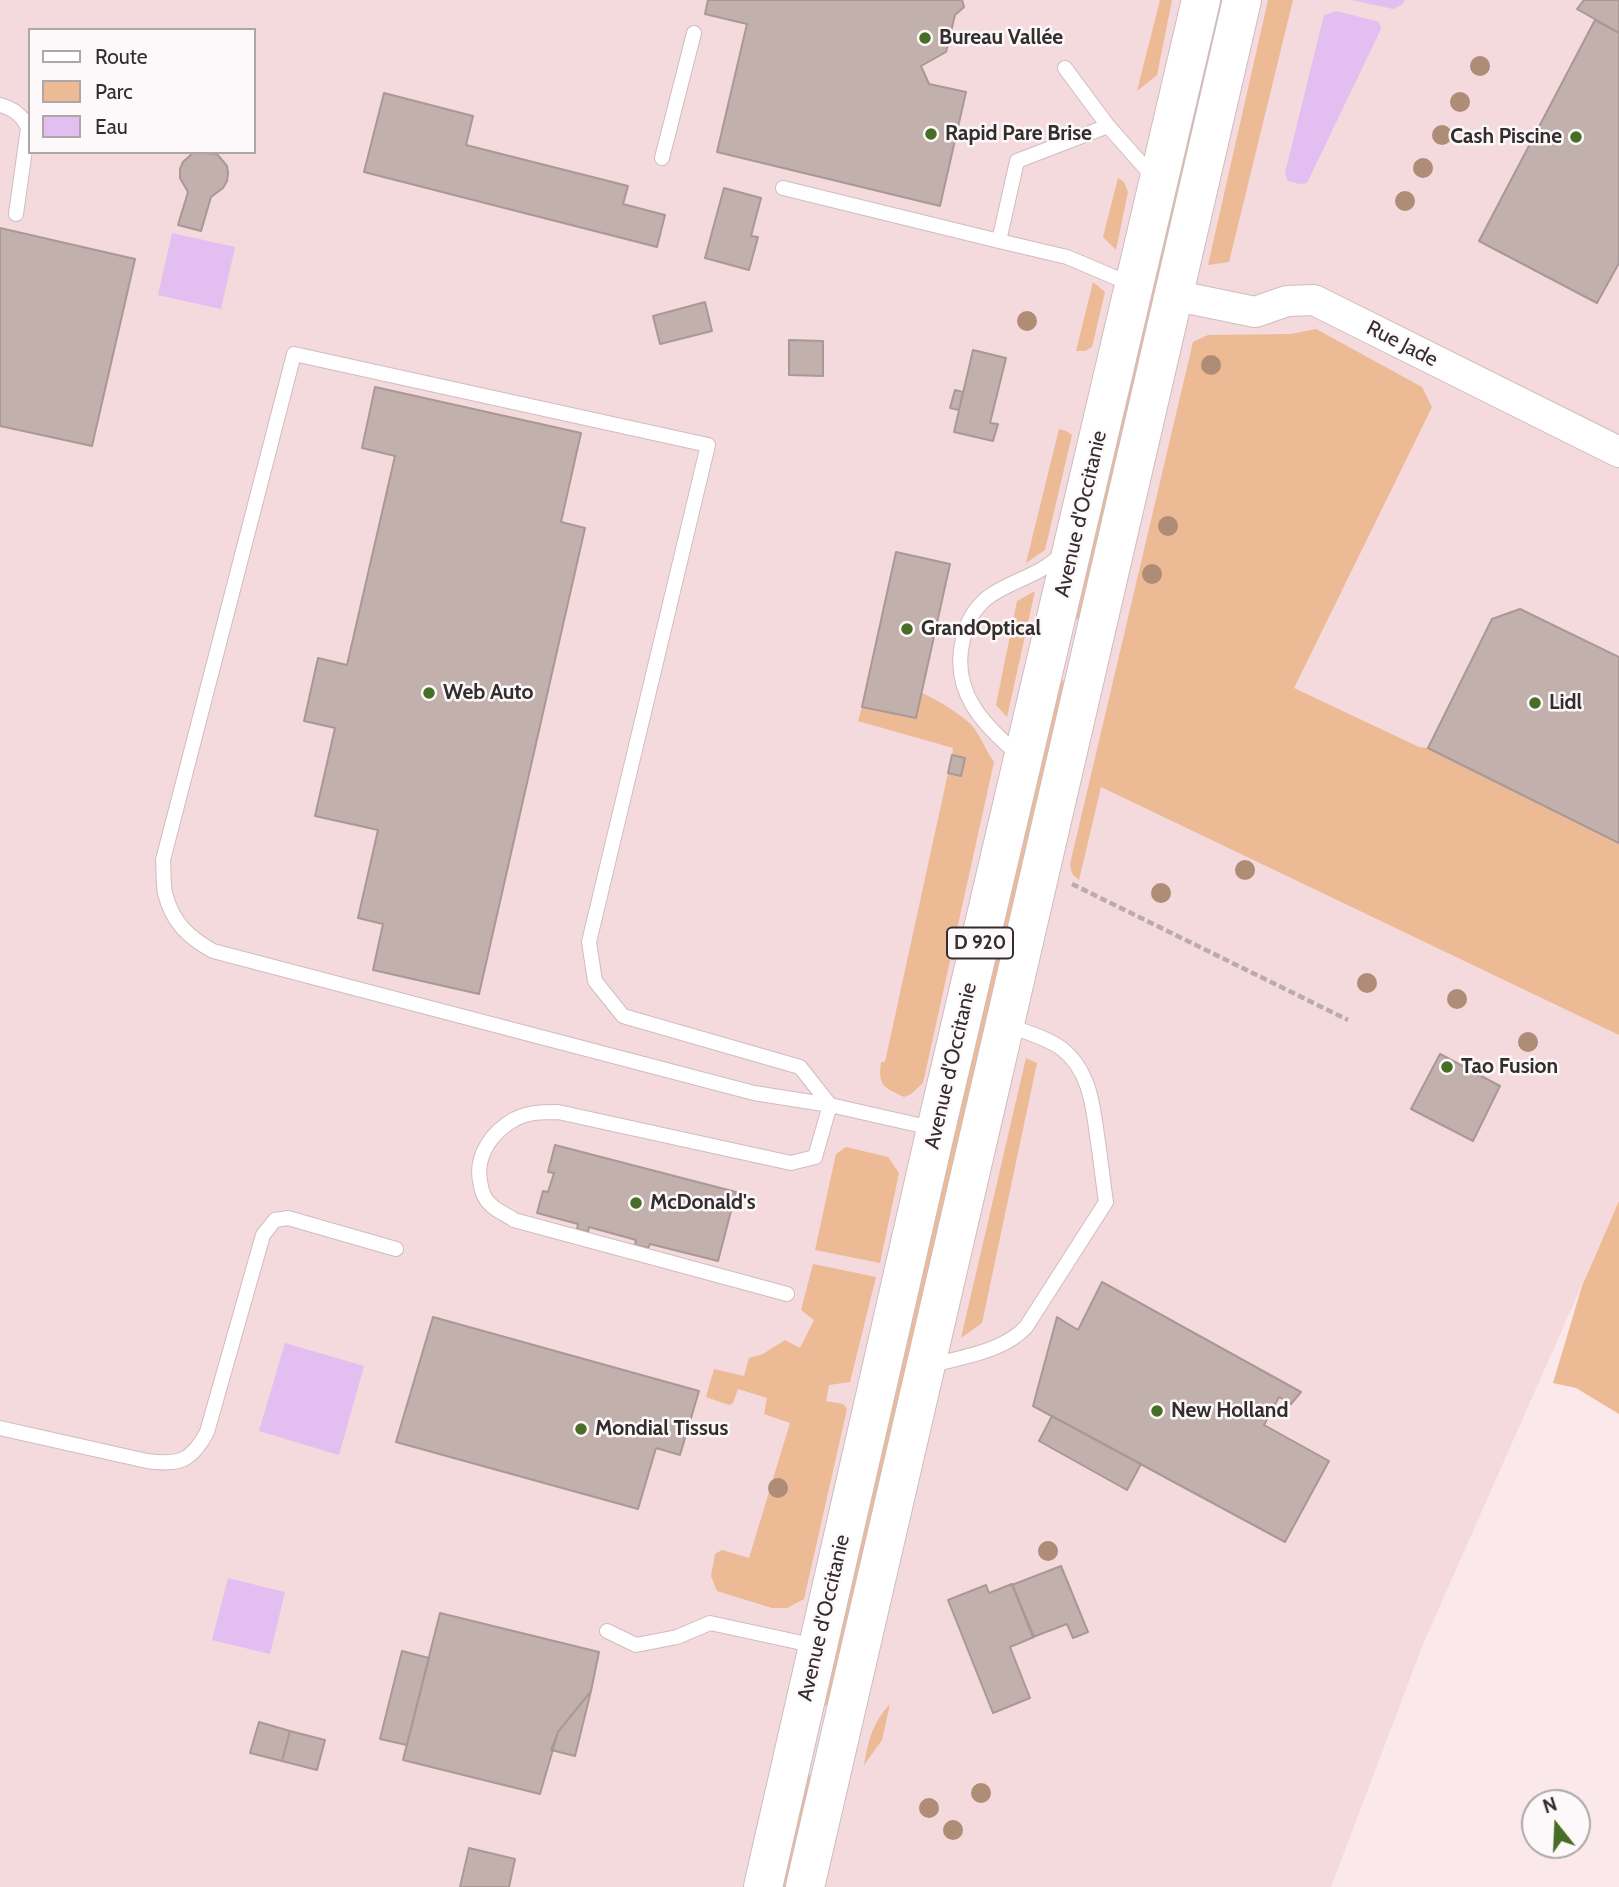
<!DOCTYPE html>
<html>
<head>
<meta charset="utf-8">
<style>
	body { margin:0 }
	#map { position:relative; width:1619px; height:1887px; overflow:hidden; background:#fae8ea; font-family:Cabin,sans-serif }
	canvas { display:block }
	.legend { position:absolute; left:28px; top:28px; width:228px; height:126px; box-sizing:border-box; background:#fdf9fa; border:2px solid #ada7a8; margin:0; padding:9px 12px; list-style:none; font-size:21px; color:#342d2e }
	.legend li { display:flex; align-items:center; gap:14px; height:35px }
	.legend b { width:35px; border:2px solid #ada7a8 }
	.north { position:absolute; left:1521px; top:1789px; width:70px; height:70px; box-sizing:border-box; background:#fdf9fa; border:2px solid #ada7a8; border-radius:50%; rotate:342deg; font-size:19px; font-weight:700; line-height:28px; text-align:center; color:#342d2e }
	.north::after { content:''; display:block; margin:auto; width:24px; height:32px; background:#486d27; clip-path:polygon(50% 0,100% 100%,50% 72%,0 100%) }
</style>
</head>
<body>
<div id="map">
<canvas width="1619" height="1887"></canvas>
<ul class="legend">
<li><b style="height:9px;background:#fff"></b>Route</li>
<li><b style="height:19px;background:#ecba95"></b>Parc</li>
<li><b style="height:19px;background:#e3bef0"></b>Eau</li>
</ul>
<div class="north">N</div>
</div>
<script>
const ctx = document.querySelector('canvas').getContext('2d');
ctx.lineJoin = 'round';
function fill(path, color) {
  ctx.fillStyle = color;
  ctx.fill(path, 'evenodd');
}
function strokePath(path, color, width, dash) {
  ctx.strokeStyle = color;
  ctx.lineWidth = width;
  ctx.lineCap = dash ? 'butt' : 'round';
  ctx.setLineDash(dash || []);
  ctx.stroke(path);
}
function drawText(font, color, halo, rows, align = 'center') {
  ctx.font = font + ' Cabin,sans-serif';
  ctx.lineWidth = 5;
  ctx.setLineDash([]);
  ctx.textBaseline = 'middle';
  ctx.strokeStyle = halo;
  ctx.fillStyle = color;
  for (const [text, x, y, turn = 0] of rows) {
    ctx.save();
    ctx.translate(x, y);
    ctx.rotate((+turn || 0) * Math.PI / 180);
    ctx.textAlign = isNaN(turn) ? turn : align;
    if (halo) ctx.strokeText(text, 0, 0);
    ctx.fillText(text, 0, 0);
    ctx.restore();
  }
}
fill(new Path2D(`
	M0,0H1619V1201L1423,1644L1331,1887H0ZM30,30H254V152H30Z`), '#f4d9dd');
fill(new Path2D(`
	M1160,0H1172L1157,75L1137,91Z
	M1213,0H1228L1084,620L1071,618Z
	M1268,0H1293L1229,262L1208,265Z
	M1118,178L1124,182L1128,192L1116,250L1103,237Z
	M1093,282L1105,292L1092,347L1085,351H1076Z
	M1316,329L1422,387L1432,407L1294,688L1419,747L1428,748L1619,843V1035L1101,787L1079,880L1072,874L1070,864L1193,342L1208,335L1291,334Z
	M1059,429L1066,431L1072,435L1045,550L1026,563Z
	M1035,591L1007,717L996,705L1017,601Z
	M1061,680L1075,683L831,1706L817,1703Z
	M922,693C934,698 966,717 974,728C982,739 986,751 994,762L923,1083L911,1094L904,1097C883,1087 878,1086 881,1062H885L948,773L961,775L965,758L952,755L953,748L858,721L862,707L916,718Z
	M1026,1058L1037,1063L982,1323L961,1338Z
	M846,1147L888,1157L899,1173L880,1263L815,1250L836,1154Z
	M1619,1201V1414L1576,1388L1553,1383L1582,1286Z
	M813,1264L876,1277L850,1382L829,1385L826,1401L843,1404L847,1409L804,1599L787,1608H772L717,1591L711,1576L715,1554L722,1550L749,1558L790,1423L764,1414L767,1398L738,1389L733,1403L729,1405L706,1397L714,1369L744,1376L749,1358L763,1354L785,1340L800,1348L814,1320L801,1310Z
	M890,1704L882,1740L864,1765C869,1739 872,1724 890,1704Z
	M806,1774L817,1777L792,1887H780Z`), '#ecba95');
fill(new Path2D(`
	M1352,0H1405L1402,5L1393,9Z
	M1337,11L1379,22L1381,29L1307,183L1299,184L1288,181L1285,173L1324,15Z
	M172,233L235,247L221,309L158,295Z
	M285,1343L364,1366L339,1455L259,1431Z
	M228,1578L285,1592L270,1654L212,1640Z`), '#e3bef0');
const building = new Path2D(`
	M708,0H962L964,7L955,15L946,52L921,66L929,84L966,92L940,206L717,152L747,24L705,14Z
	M1584,0H1619V33L1577,9Z
	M1595,20L1619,33V263L1597,303L1479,241Z
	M384,93L473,116L466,145L628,186L623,204L665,215L657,247L364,172Z
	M194,152L217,154L227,166L228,173L227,181L223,188L211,197L201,231L178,225L188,192L180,178V169L183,162Z
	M724,188L761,198L751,236L758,237L749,270L705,258Z
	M0,228L135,259L92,446L0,426Z
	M705,302L712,331L660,344L653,316Z
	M789,340L823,341V376L789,375Z
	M973,350L1006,358L990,423L998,424L993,441L954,432Z
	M375,387L581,433L561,522L585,528L479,994L373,970L383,924L358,918L378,830L315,816L335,728L304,721L318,658L347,665L395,456L362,448Z
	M955,390L963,392L959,410L950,408Z
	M896,552L950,564L916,718L862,707Z
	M1520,609L1619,657V843L1428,748L1492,619Z
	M952,755L965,758L961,776L948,773Z
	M1440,1054L1500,1086L1473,1141L1411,1109Z
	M555,1145L736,1192L718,1261L650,1244L648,1248L635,1245L636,1240L589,1227L588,1232L577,1229L578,1224L537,1213L543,1191L548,1192L554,1173L548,1172Z
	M1102,1282L1301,1392L1291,1404L1279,1397L1264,1425L1329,1461L1285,1542L1033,1406L1057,1317L1078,1330Z
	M433,1317L699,1391L680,1455L656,1448L638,1509L396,1442Z
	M1052,1416L1141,1464L1127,1490L1039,1441Z
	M1061,1566L1088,1632L1073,1638L1067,1624L1033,1637L1012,1585Z
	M986,1585L989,1593L1012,1584L1034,1637L1010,1647L1030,1698L993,1713L948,1600Z
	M440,1613L599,1652L591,1691L558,1732L540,1794L403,1760Z
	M402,1651L429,1658L407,1745L380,1739Z
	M591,1691L575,1756L551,1750L558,1732Z
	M259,1722L290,1731L282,1761L250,1753Z
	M290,1731L325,1740L317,1770L282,1761Z
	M469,1848L515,1859L509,1887H460Z`);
fill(building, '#c1b0ac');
strokePath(building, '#a99895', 2);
const lane = new Path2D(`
	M1065,68L1108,126
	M0,105C14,109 22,115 28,128L16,214
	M662,158L694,33
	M783,188L999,241
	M1133,285L1067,257L999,241L1017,161L1108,126L1155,179
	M1020,756C983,725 950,691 963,639C967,622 973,610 987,598C1010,580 1039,577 1060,555
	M787,1294L514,1220C507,1215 497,1211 491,1205C484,1199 481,1190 480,1181C475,1155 493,1131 515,1119C529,1112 543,1112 558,1112L791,1163L815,1157L830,1105L800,1067L623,1016L595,981L589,942L708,445L294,354L163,860C164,871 163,883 165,893C172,922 188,937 213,951L754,1093L830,1105L936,1129
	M929,1366C961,1357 1003,1352 1026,1327L1106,1202C1103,1182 1101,1162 1098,1142C1093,1108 1091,1071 1061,1048C1045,1037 1023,1031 1006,1025
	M0,1428L147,1461C179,1465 191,1462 207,1432L263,1235L275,1220L288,1218L396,1249
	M607,1631L636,1645L677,1637L710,1623L816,1646`);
const street = new Path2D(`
	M1174,293L1192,299L1255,312L1287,301L1314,300L1619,452`);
const primary = new Path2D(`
	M763,1887L936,1129L1201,0
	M805,1887L1242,0`);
strokePath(lane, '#cfbdc0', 16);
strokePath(street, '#cfbdc0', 32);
strokePath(primary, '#cfbdc0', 40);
strokePath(new Path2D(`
	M1072,884L1348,1020`), '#baabad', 4.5, [7, 3.5]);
strokePath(lane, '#fff', 14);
strokePath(street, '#fff', 30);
strokePath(primary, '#fff', 38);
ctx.fillStyle = '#ae8c75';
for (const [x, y] of [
	[1480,66],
	[1460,102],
	[1442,135],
	[1423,168],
	[1405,201],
	[1027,321],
	[1211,365],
	[1168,526],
	[1152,574],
	[1245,870],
	[1161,893],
	[1367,983],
	[1457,999],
	[1528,1042],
	[778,1488],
	[1048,1551],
	[981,1793],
	[929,1808],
	[953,1830]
]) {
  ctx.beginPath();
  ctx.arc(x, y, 10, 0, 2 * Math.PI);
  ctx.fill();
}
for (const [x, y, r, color] of [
	[925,38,7,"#486d27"],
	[931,134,7,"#486d27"],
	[1576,137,7,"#486d27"],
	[907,629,7,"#486d27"],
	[429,693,7,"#486d27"],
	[1535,703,7,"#486d27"],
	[1447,1067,7,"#486d27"],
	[636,1203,7,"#486d27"],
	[1157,1411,7,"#486d27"],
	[581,1429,7,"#486d27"]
]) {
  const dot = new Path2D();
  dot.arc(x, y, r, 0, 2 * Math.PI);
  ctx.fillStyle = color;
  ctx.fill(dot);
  strokePath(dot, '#fdf9fa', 2.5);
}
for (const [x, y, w] of [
	[980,943,66]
]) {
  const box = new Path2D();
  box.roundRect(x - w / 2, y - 15.5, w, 31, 5);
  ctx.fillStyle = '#fdf9fa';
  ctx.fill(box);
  strokePath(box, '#342d2e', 2);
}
drawText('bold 19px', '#342d2e', null, [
	["D 920",980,943]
]);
drawText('bold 21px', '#342d2e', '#fdf9fa', [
	["Bureau Vallée",939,38],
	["Rapid Pare Brise",945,134],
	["Cash Piscine",1562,137,"right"],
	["GrandOptical",921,629],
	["Web Auto",443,693],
	["Lidl",1549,703],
	["Tao Fusion",1461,1067],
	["McDonald's",650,1203],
	["New Holland",1171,1411],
	["Mondial Tissus",595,1429]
], 'left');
drawText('21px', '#342d2e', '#fdf9fa', [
	["Rue Jade",1402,344,27],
	["Avenue d'Occitanie",1081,514,-77],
	["Avenue d'Occitanie",951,1066,-77],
	["Avenue d'Occitanie",824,1618,-77]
]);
</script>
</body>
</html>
